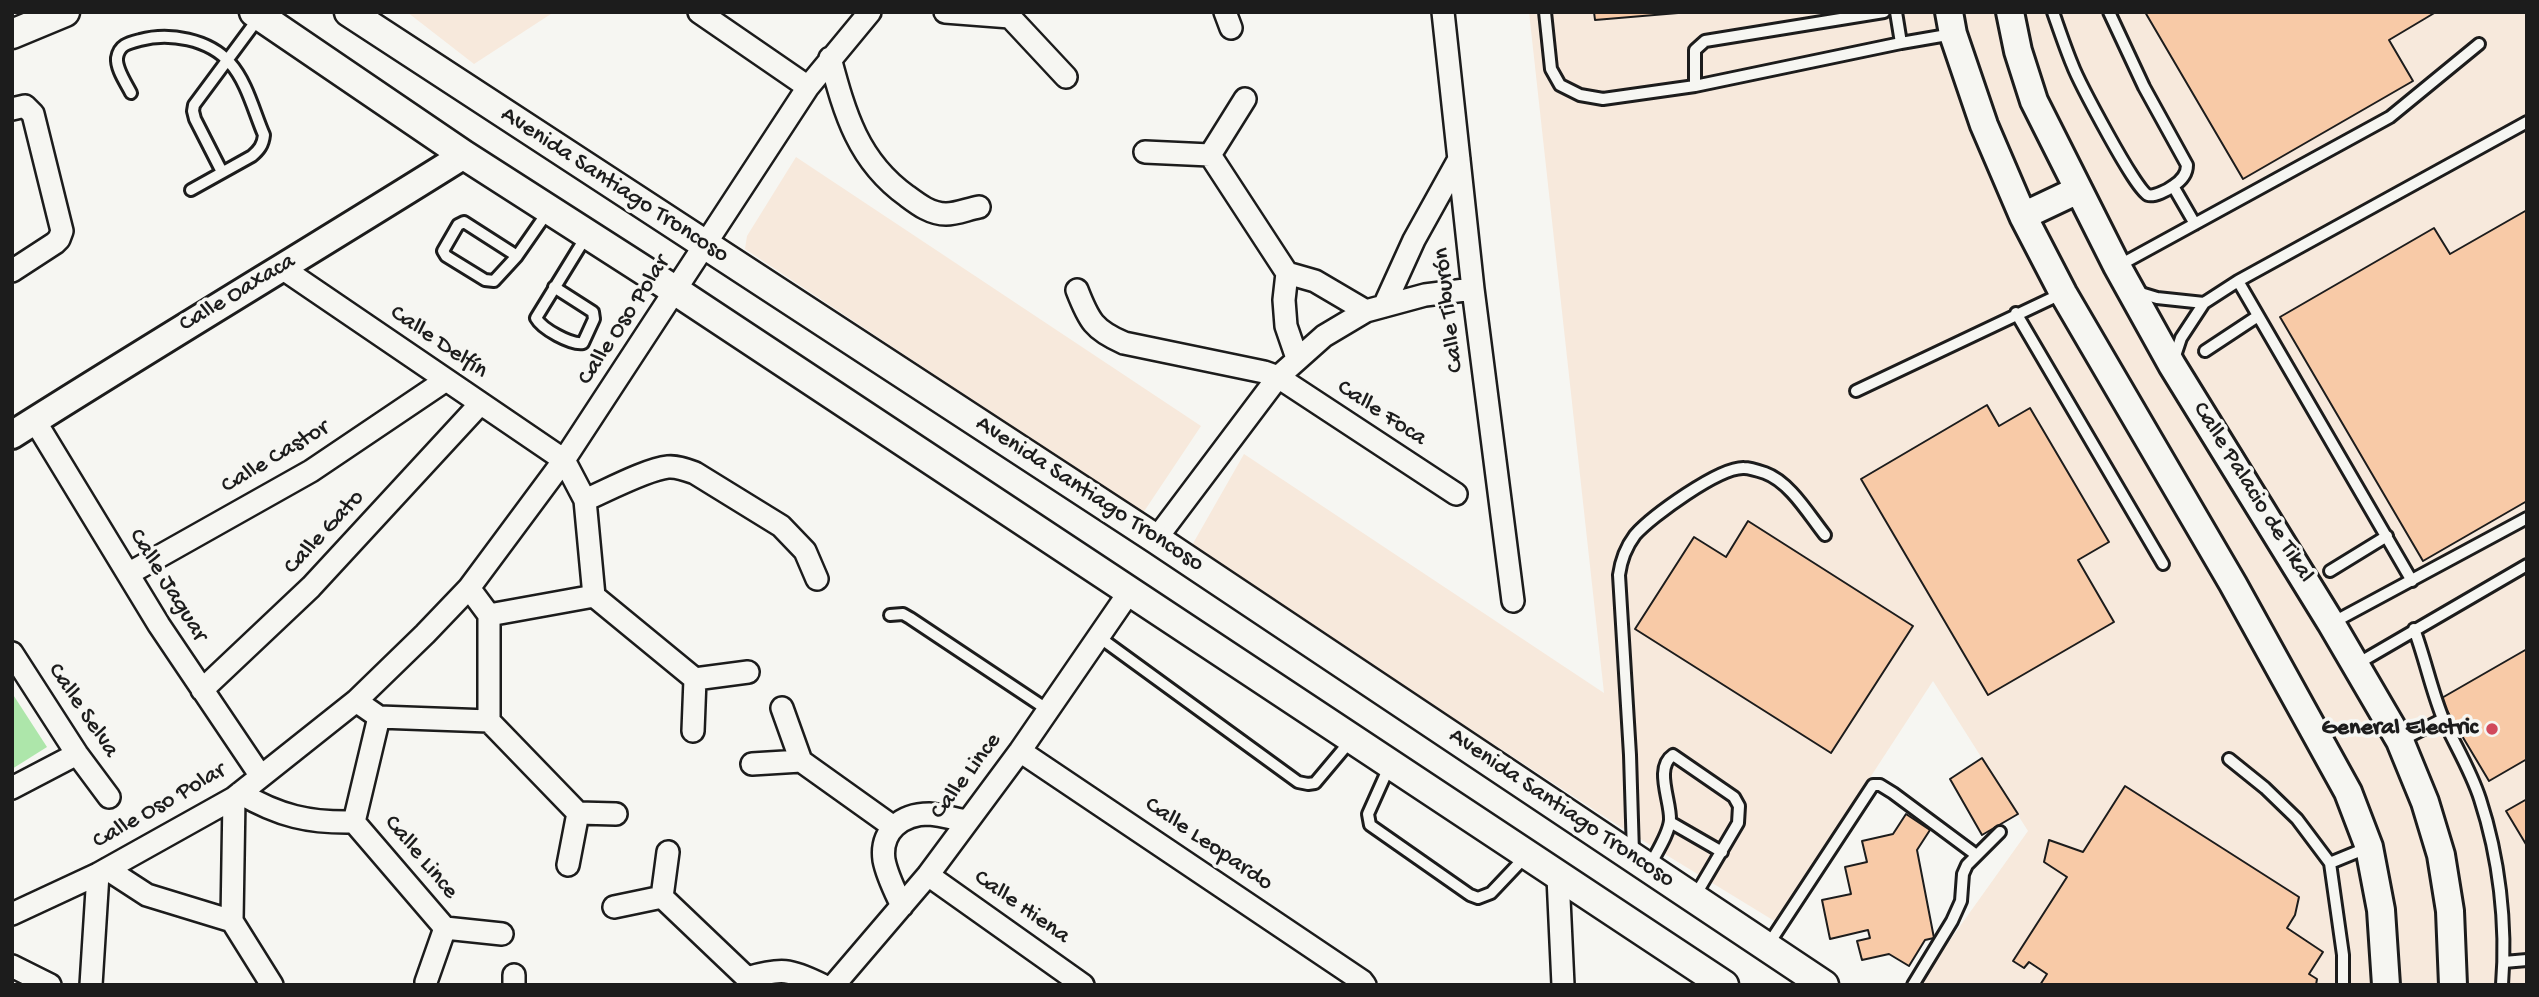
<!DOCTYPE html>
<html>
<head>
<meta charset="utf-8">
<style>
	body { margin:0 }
	#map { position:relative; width:2539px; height:997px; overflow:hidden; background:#f6f6f2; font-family:"Gochi Hand",sans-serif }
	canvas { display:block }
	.frame { position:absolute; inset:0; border:14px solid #1c1c1c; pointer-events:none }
</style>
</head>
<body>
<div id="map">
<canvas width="2539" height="997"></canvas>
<div class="frame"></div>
</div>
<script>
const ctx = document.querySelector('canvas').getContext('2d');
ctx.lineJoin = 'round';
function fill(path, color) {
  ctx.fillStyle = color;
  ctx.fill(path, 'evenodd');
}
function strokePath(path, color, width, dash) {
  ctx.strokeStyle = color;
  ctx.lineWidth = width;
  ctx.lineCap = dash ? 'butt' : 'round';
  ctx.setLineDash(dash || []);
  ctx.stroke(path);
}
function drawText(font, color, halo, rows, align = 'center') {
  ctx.font = font + ' "Gochi Hand",sans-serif';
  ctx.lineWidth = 7;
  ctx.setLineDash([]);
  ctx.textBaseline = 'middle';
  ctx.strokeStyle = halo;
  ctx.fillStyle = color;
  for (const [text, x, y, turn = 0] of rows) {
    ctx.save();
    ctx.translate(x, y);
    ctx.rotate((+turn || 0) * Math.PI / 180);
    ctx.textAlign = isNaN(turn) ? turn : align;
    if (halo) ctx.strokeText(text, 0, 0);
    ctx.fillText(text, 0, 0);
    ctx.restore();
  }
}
fill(new Path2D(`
	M407,12H554L474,64Z
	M1529,12H2527V985H1918L2028,831L1933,681L1776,922L1619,826L1191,547L1244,454L1604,693Z
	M796,157L1201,426L1143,513L745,249L747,236Z`), '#f7e9dc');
fill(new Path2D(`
	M12,693L47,747L12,769Z`), '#ade6aa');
const building = new Path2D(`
	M1594,12H1690L1595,20Z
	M2145,12H2436L2389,40L2413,81L2243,179Z
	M2527,210V501L2423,561L2280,317L2434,228L2450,254Z
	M1987,405L1999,426L2030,408L2109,542L2078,560L2114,622L1988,695L1861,479Z
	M1748,521L1913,626L1831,753L1635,629L1694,537L1726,557Z
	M2527,649V759L2489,781L2440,699Z
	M1982,758L2018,814L1982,835L1950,779Z
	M2125,786L2299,897L2295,915L2287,928L2323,952L2309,974L2317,979L2316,985H2040L2047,974L2029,962L2024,968L2013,961L2067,877L2044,862L2049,840L2083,852Z
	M2527,799V846L2506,811Z
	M1906,814L1930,830L1917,850L1934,938L1925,940L1909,966L1889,954L1862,960L1857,941L1870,938L1868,930L1830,939L1822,900L1851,894L1845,867L1867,862L1862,841L1893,834Z`);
fill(building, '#f8caa7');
strokePath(building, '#1c1c1c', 2);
const service = new Path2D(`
	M1545,12L1551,69L1560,85L1580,95L1603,99L1695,86L1901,43L1953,34
	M1896,12L1901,43
	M2053,12C2059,29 2065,47 2072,64C2078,80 2137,193 2148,195C2154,197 2168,190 2173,186C2181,181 2187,175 2187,165L2144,87L2109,12
	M1695,86V50L1705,41L1884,12
	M131,93C126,83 116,69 117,58C119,45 128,43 140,40C169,32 209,39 230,63C247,82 254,112 264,135C263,145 259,150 252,156L191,190
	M222,172L195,119L193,111L194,105L260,16
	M2173,186L2195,224
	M517,256L464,222L458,225L443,251L446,256L485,280L494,281L517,256L549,210
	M2118,266L2390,117L2479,44
	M554,287L593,312L594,319L583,343C571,345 542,329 536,318L587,235
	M2134,291L2157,298L2204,303
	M2016,313L2163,564
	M2205,351L2258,316
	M2174,359L2181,338L2204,303L2238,281
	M1856,391L2063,293
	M2330,571L2387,536
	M2412,581L2238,281L2527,122
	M890,615L903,614L910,618L1048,710
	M2332,623L2527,518
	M2414,629C2425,658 2432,693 2444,721C2456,747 2471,771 2480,799C2499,857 2507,924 2502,985
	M1099,637L1298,782L1308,784L1315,783L1352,739
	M2357,664L2527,565
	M2400,741L2443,719
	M2229,759L2265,788L2297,819L2330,863
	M1389,767L1368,814L1370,825L1470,895L1478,898L1491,893L1526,856
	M1670,822L1722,852
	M1633,853L1630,755L1619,575C1621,560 1626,547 1635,535C1652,516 1719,467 1744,468C1750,468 1759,471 1765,473C1790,482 1809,515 1825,535
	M1649,867C1656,853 1669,834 1670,820C1671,801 1654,768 1673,755L1734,797L1739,806L1738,823L1695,896
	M1768,945L1873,785H1880L1893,793L1975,854
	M2504,962L2527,960
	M1913,985L1952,921L1961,901L1963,874L1967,865L2000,832
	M2343,985V955L2330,863L2369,847`);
const minor = new Path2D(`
	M699,12L808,87
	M945,12L1010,17
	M1010,12V17L1066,77
	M1225,12L1231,28
	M1443,12L1473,289L1513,601
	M830,58C845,114 858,161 907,196C919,205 931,214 946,214C957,214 968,209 979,207
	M12,109L25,106L33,114L62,231L59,239L55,243L12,271
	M1145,152L1210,155L1287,273L1284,300L1286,326L1297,358
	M1210,155L1245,99
	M282,268L564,460L585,500L594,596L489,615
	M1287,273L1315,281L1366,311
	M1077,290C1089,321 1094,330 1124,343L1264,372L1278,377L1456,494
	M1384,306L1414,240L1459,159
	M35,421L159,625L260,775
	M585,500C606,491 647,469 668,467C677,466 687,470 695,473L781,526L805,551L817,579
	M1156,539L1278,377L1324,336L1366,311L1425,295L1473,289
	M128,574L311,471L446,380
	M469,588L489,615V721L578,813L616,814
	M594,596L695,679
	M12,653L77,754L109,797
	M202,690L311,587L480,404
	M356,701L379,717L489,721
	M693,731L695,679L748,672
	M1020,751L1362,981L1365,985
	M801,761L892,826
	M752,764L801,761L782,708
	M12,788L77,754
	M240,793C279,816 309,823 354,822
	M234,798L232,921L272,985
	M354,822L445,928L502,934
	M354,822L379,717
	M568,865L578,813
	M107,869L147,895L232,921
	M928,875L1083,985
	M1558,877L1563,985
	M662,897L747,978
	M662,897L668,852
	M902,906C895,891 887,876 884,860C880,831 902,814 929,814C942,815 955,819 967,821
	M614,907L662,897
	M12,914L98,874L234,798L356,701L425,634L469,588L564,460L808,87L870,12
	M12,966L50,985
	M514,975V985
	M747,978C781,968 790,969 822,985
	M426,982L445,928
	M91,985L98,874
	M834,985L928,875L1020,751L1130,591`);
const tertiary = new Path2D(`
	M1949,12L1953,34L1984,125L2023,216L2063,293L2233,584L2348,792L2369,847L2381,910L2386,985
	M2010,12L2018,51L2034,101L2117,266L2172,365L2331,623L2400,741L2425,802L2441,855L2450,911L2453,985
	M2023,216L2078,190
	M12,435C162,340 314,249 464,155`);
const secondary = new Path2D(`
	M254,12L464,155L676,291L1724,985
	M349,12L1156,539L1824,985
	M12,34L65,12`);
strokePath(service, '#1c1c1c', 16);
strokePath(minor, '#1c1c1c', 26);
strokePath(tertiary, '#1c1c1c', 32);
strokePath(secondary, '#1c1c1c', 33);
strokePath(service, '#f6f6f2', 10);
strokePath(minor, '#f6f6f2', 21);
strokePath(tertiary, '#f6f6f2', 26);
strokePath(secondary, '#f6f6f2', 28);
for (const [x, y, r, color] of [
	[2492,729,7,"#d1495b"]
]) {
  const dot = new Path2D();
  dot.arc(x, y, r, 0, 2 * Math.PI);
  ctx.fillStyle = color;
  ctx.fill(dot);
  strokePath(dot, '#f6f6f2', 2.5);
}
drawText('24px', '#1c1c1c', '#f6f6f2', [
	["Avenida Santiago Troncoso",614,186,33],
	["Calle Oaxaca",238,294,-31],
	["Calle Tiburón",1450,310,-97],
	["Calle Oso Polar",625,321,-57],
	["Calle Delfín",438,343,34],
	["Calle Foca",1381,414,33],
	["Calle Castor",276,458,-31],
	["Calle Palacio de Tikal",2252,493,58],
	["Avenida Santiago Troncoso",1089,495,33],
	["Calle Gato",325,533,-47],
	["Calle Jaguar",167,586,58],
	["Calle Selva",82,711,56],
	["Calle Lince",967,777,-53],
	["Calle Oso Polar",160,807,-30],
	["Avenida Santiago Troncoso",1561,809,34],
	["Calle Leopardo",1208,845,34],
	["Calle Lince",420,858,50],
	["Calle Hiena",1021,908,35]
]);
drawText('bold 24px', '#1c1c1c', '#f6f6f2', [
	["General Electric",2478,729]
], 'right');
</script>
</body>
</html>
